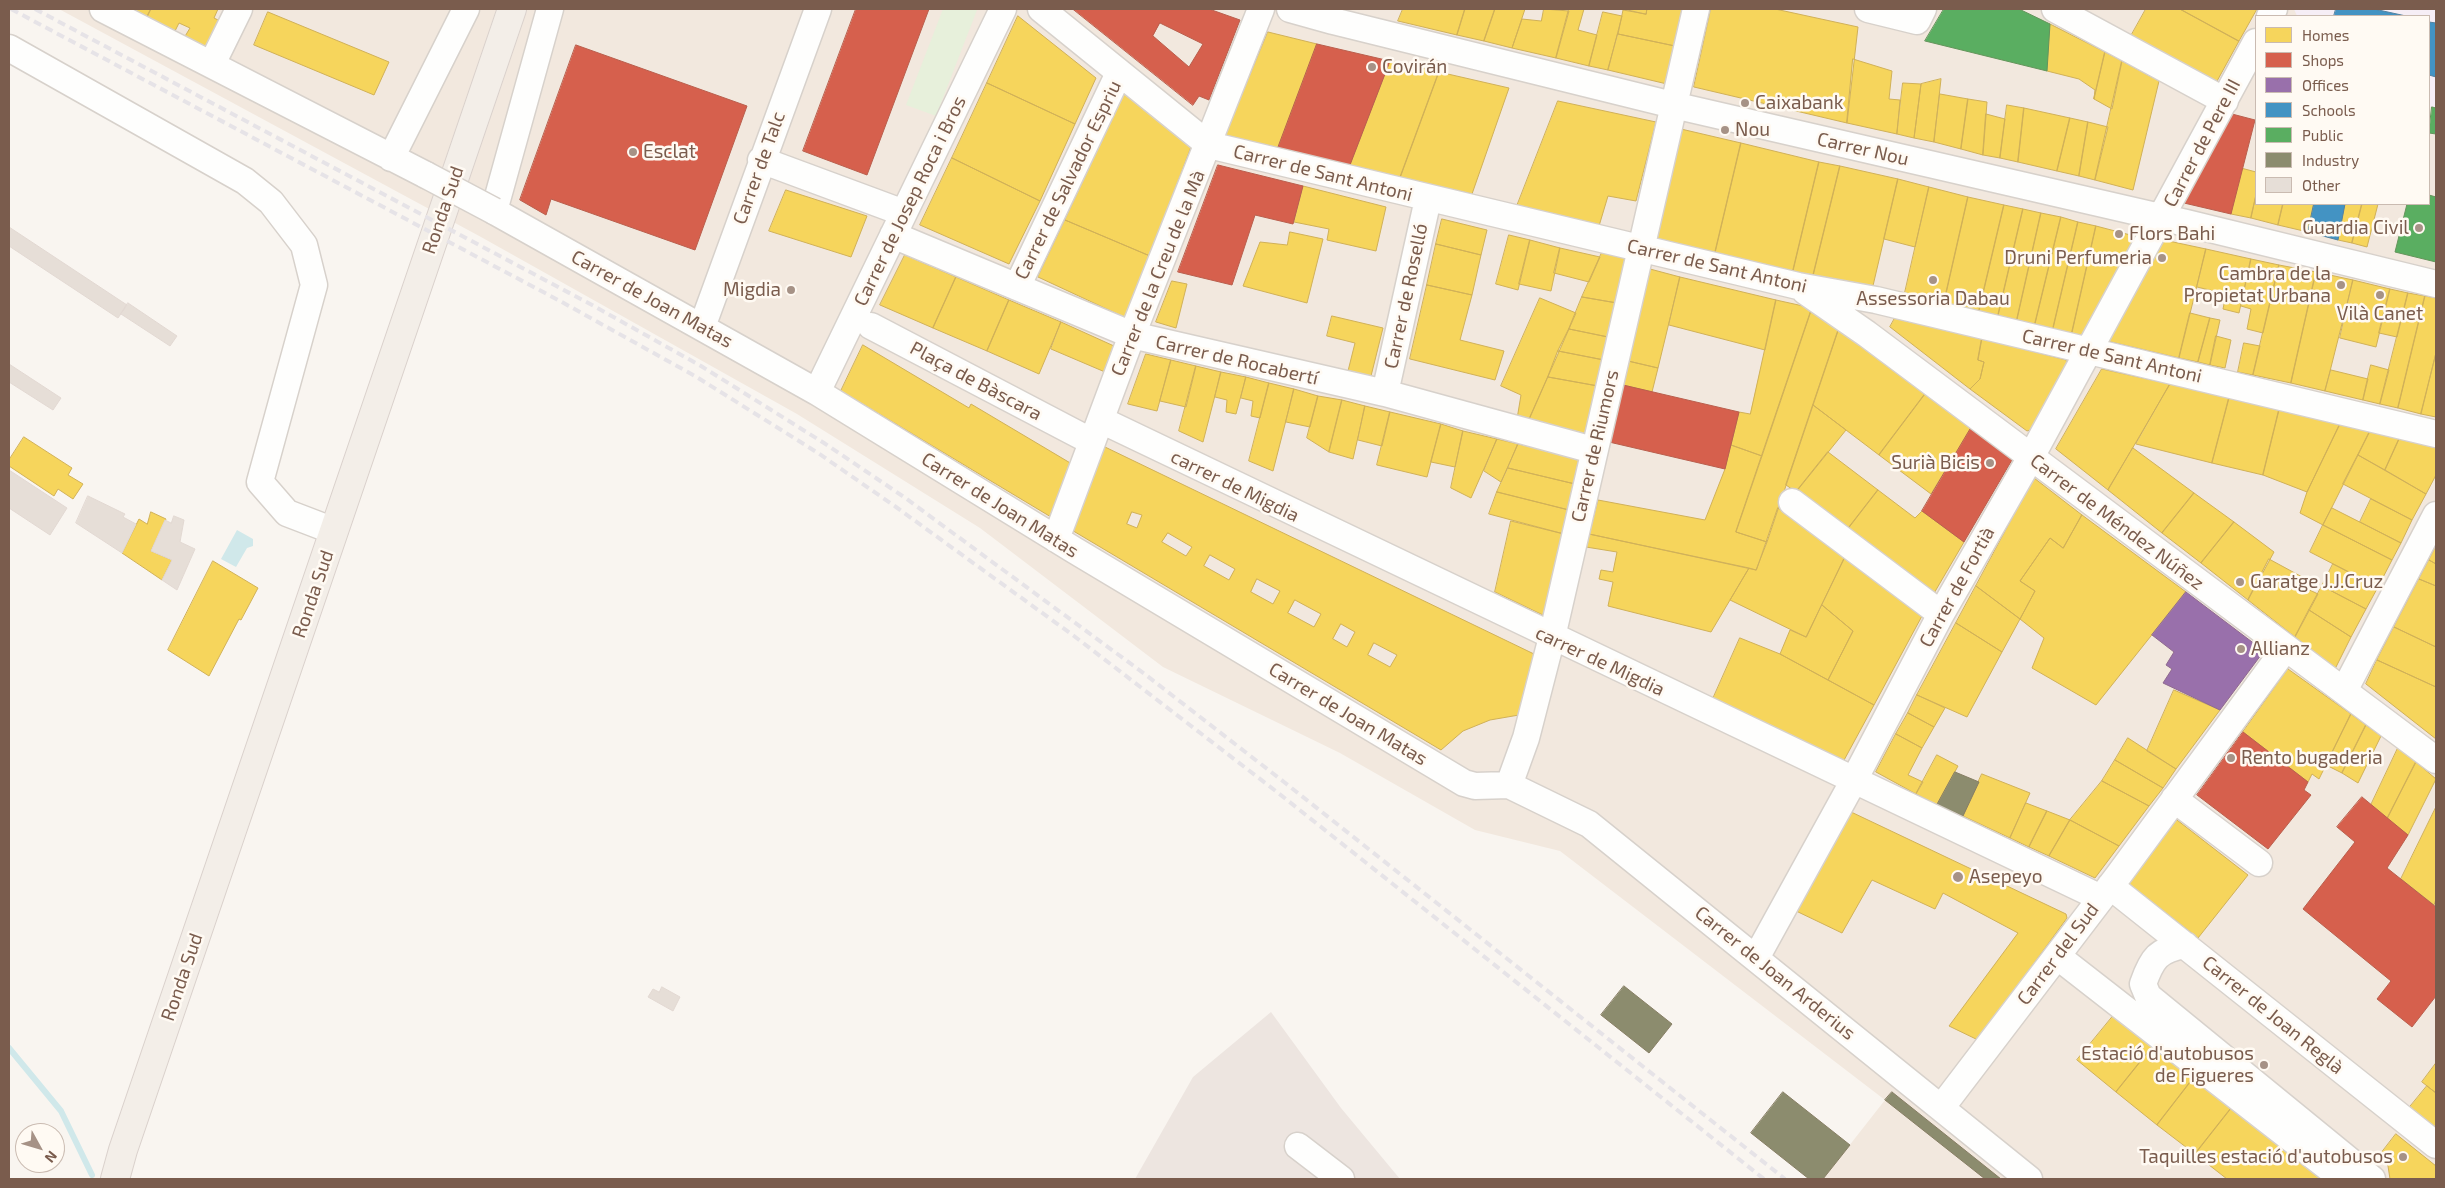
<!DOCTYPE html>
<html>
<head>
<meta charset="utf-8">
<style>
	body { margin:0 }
	#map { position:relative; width:2445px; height:1188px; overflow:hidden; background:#f9f5f0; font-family:"Exo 2",sans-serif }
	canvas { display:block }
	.frame { position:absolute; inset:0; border:10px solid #7a5c4d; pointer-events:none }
	.legend { position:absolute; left:2255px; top:15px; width:175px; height:190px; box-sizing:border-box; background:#fffaf3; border:1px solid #cabbb1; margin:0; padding:6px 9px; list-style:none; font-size:15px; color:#7a5c4d }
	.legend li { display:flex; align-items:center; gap:10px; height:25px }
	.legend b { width:25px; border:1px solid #cabbb1 }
	.north { position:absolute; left:15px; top:1123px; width:50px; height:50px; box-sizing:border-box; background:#fffaf3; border:1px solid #cabbb1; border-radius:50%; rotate:129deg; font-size:14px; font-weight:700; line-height:20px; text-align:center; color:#7a5c4d }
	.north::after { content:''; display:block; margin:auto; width:18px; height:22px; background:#a69286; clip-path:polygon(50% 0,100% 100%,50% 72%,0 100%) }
</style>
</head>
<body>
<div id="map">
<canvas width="2445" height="1188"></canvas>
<div class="frame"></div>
<ul class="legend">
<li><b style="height:14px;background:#f6d55c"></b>Homes</li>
<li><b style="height:14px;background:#d6604d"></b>Shops</li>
<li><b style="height:14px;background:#9970ab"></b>Offices</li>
<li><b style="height:14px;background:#4393c3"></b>Schools</li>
<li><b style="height:14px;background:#5aae61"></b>Public</li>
<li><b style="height:14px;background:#8c8c6e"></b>Industry</li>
<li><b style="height:14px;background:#e6ded7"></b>Other</li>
</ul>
<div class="north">N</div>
</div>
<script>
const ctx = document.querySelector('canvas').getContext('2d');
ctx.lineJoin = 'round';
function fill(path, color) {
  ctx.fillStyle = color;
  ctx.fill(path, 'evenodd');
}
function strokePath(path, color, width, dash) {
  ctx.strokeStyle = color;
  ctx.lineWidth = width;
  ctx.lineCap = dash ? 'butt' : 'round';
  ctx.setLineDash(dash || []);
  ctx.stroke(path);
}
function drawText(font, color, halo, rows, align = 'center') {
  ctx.font = font + ' "Exo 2",sans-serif';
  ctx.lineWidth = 5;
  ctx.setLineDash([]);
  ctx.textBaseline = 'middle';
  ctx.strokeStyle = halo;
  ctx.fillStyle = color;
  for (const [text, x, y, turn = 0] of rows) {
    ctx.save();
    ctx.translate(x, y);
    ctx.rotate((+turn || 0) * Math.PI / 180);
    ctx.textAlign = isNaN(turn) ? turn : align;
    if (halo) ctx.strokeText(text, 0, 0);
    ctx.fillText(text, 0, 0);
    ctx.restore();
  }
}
fill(new Path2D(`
	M59,9H2436V1179H1823L1885,1100L1560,851L1475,830L1340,753L1163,667L980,528L797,414L481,237ZM2256,16H2429V204H2256Z`), '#f2e8de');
fill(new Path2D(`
	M1271,1012L1341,1108L1400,1179H1135L1193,1077Z`), '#ede5e0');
fill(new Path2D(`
	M2294,9H2436V108L2429,107V16H2297Z`), '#f6eef6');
fill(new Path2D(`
	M943,9L977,10L936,116L906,105Z`), '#e7f0db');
fill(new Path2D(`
	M237,530L253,539V546L247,548L236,567L221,559Z`), '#d0e8ea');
const homes = new Path2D(`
	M126,9H151L146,19Z
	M151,9H218L214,18L222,22L208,50L184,38L190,28L179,23L174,33L146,19Z
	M1403,9H1465L1457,35L1398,21Z
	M1465,9H1495L1484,41L1457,35Z
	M1495,9H1525L1512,48L1484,41Z
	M1544,9L1569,11L1556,58L1512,48L1522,19L1541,21Z
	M1569,9H1584L1578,30L1597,35L1589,66L1556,58Z
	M1624,9H1647L1646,14Z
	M1647,9H1684L1675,46L1618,34L1623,10L1646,14Z
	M1711,9H1775L1858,27L1847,123L1694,87Z
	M2146,9H2180L2239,41L2216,83L2131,36Z
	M2180,9H2257L2239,41Z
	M268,12L389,62L374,95L254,45Z
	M1603,12L1622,16L1608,70L1589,66Z
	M1018,16L1096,78L1075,124L987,83Z
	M2050,24L2105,52L2094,99L2095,90L2079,79L2047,71Z
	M1268,32L1317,44L1278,148L1225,136Z
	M1618,34L1675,46L1667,84L1608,70Z
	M2105,52L2122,61L2112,109L2094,99Z
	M1853,59L1892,71L1889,99L1900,100L1897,134L1847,123Z
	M1390,61L1439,72L1400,178L1350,165Z
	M2122,61L2159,81L2133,190L2095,180Z
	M1439,72L1509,88L1472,194L1400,178Z
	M1941,79L1934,142L1914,138L1921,84Z
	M987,83L1075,124L1040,201L952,158Z
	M1903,83L1921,84L1914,138L1897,134Z
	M1125,92L1191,147L1150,256L1065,220Z
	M1940,94L1968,99L1961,149L1934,142Z
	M1968,99L1987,102L1983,155L1961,149Z
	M1558,101L1656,122L1636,201L1608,196L1599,226L1517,206Z
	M2007,105L2024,108L2018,162L2000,158Z
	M2024,108L2070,118L2057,171L2018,162Z
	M1986,114L2005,119L2000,158L1983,155Z
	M2070,118L2088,122L2079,176L2057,171Z
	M2088,122L2108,127L2095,180L2079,176Z
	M1681,129L1741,143L1715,253L1656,239Z
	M1741,143L1819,162L1793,271L1715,253Z
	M952,158L1040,201L1009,264L920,225Z
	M1819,162L1840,166L1813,276L1793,271Z
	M1840,166L1898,179L1872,290L1813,276Z
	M2241,168L2256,172V195L2251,218L2231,214Z
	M1898,179L1929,187L1915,247L1884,239Z
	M1303,186L1386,207L1376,251L1327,240L1329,229L1294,222Z
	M1929,187L1968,197L1943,307L1904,297Z
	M786,190L867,216L851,257L769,231Z
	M2256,195V204H2283L2278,225L2251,218Z
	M1968,197L2004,205L1978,315L1943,307Z
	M2283,204H2314L2308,232L2278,225Z
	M2345,204H2362L2352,243L2338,240Z
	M2362,204H2378L2367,247L2352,243Z
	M2004,205L2023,209L1997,320L1978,315Z
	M2023,209L2041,213L2016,324L1997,320Z
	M2041,213L2061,217L2034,328L2016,324Z
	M2061,217L2078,222L2052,333L2034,328Z
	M1442,219L1487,230L1481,255L1436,244Z
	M1065,220L1150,256L1126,318L1038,277Z
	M2078,222L2096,226L2071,337L2052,333Z
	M2096,226L2138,237L2082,339L2071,337Z
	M1290,232L1323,239L1307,303L1243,286L1260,242L1287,245Z
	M1509,235L1530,240L1518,290L1496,284Z
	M2159,239L2206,249L2179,358L2107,341Z
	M1530,240L1560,248L1551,291L1519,284Z
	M1436,244L1481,255L1472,295L1427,285Z
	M1560,248L1600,257L1589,282L1554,273Z
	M1604,248L1627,254L1617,303L1582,297Z
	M2206,249L2251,259L2239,313L2223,309L2226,294L2197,287Z
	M905,255L956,277L933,328L880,305Z
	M2251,259L2279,265L2263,333L2247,329L2251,309L2241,306Z
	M2279,265L2316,272L2291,383L2253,375Z
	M1650,269L1680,277L1658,368L1628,361Z
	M2316,272L2353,280L2325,391L2291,383Z
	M956,277L1009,300L987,351L933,328Z
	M1680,277L1776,300L1765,350L1669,325Z
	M2353,280L2390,289L2376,347L2340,338Z
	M1172,281L1187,284L1176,328L1156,322Z
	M1427,285L1472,295L1460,340L1504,351L1495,380L1410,359Z
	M2390,289L2408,293L2397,337L2379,333Z
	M2408,293L2425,296L2398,408L2380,404Z
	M2425,296L2436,298V353L2421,414L2398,408Z
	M1582,297L1617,303L1608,337L1569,329Z
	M1540,298L1576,313L1528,422L1517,419L1521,395L1501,386Z
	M1009,300L1061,322L1039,374L987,351Z
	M1776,300L1812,308L1762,456L1731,445L1739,412L1750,414Z
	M1812,308L1839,328L1767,542L1736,532Z
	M2190,313L2210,318L2198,362L2179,358Z
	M1332,316L1383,328L1371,376L1348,371L1355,343L1327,336Z
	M1895,318L1982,338L1978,360L1984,362L1980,379L1970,389L1890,327Z
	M2210,318L2220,320L2210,365L2198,362Z
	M1061,322L1114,346L1105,372L1051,349Z
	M1839,328L1925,394L1879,455L1813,405Z
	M1569,329L1608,337L1604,360L1558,351Z
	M2216,336L2231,340L2225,368L2210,365Z
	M1982,338L2066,360L2068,365L2033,429L2027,431L1970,389L1980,379L1984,362L1978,360Z
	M2244,343L2260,346L2253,375L2238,372Z
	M863,345L969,408L971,404L1077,467L1051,517L841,391Z
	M1558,351L1604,360L1598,386L1548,377Z
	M2436,353V417L2421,414Z
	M1146,354L1171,360L1157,411L1128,404Z
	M1171,360L1196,366L1186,407L1160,401Z
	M1628,361L1658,368L1652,392L1623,385Z
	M2371,365L2389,370L2380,404L2363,400Z
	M1196,366L1221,372L1203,442L1179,431Z
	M2102,369L2170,384L2108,490L2056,449Z
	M2331,370L2368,379L2363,400L2325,391Z
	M1221,372L1246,377L1236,414L1226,412L1227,400L1215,397Z
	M1246,377L1269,383L1260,418L1251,416L1253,401L1241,398Z
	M1548,377L1598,386L1586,435L1528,422Z
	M1269,383L1294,389L1273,471L1249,461Z
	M2170,384L2229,398L2212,463L2136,444Z
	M1294,389L1318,396L1310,427L1286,422Z
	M1925,394L1971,428L1931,494L1879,455Z
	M1318,396L1342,400L1329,452L1307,438Z
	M2229,398L2279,410L2263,475L2212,463Z
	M1342,400L1365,406L1353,459L1329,452Z
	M1813,405L1846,430L1796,492L1786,485Z
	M1365,406L1390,412L1382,446L1358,440Z
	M2279,410L2340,424L2307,492L2263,475Z
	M1390,412L1441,424L1427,477L1377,465Z
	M1441,424L1463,431L1455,467L1431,462Z
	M2340,424L2370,431L2323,525L2300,513L2307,492Z
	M1463,431L1497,439L1471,498L1451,488Z
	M2370,431L2400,437L2385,470L2358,455Z
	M24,437L72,468L68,475L83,484L73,499L58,489L54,496L9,466V460Z
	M2400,437L2436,446V475L2426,494L2385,470Z
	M1497,439L1518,444L1501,482L1484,471Z
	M1518,444L1582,458L1575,484L1508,468Z
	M1731,445L1762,456L1736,532L1767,542L1756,570L1589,534L1598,500L1705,520L1725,469Z
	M1105,447L1534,654L1519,715L1490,720L1463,731L1441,750L1070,529ZM1132,512L1142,515L1137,528L1127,524ZM1168,533L1192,547L1186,556L1162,542ZM1210,555L1235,569L1229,580L1204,566ZM1257,579L1280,591L1273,604L1251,592ZM1295,600L1321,614L1314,627L1288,613ZM1341,624L1355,632L1347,647L1333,639ZM1374,643L1397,655L1390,667L1368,655Z
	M2133,448L2194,493L2162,533L2108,490Z
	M1828,452L1878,490L1847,530L1796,492Z
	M2358,455L2426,494L2412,520L2343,484Z
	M1508,468L1575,484L1569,510L1497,492Z
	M2034,478L2082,515L2063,548L2050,538L2020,581L2035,591L2020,619L1976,586Z
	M1878,490L1915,518L1922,511L1964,542L1933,595L1847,530Z
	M1497,492L1569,510L1564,534L1489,514Z
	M2194,493L2234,522L2201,563L2162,533Z
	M2371,499L2412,520L2401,543L2360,522Z
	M1778,508L1845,557L1806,637L1730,600L1749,568L1756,570Z
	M2332,508L2401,543L2392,560L2323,525Z
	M151,512L166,519L151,551L172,560L162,580L122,553L139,519L147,524Z
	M2082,515L2186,592L2096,705L2032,668L2044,638L2020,619L2035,591L2020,581L2050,538L2063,548Z
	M1511,521L1564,534L1545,616L1495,592Z
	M2234,522L2274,552L2248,600L2201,563Z
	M2323,525L2392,560L2378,587L2310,552Z
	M1589,534L1749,568L1711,632L1608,606L1613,582L1599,579L1601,570L1613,572L1617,552L1586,547Z
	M2436,546V564L2429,560Z
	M1845,557L1922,616L1874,705L1828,680L1853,631L1822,605Z
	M2269,559L2304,578L2301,586L2318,594L2295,637L2248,600Z
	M2429,560L2436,564V586L2419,579Z
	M213,561L258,588L241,620L239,619L209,676L168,650Z
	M2333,564L2378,587L2366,609L2322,586Z
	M2419,579L2436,586V647L2394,627Z
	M1976,586L2020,619L2002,652L1956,623Z
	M2322,586L2366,609L2351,637L2309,610Z
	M1822,605L1853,631L1828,680L1780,654L1790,630L1806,637Z
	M2309,610L2351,637L2335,669L2295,637Z
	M1956,623L2002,652L1967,717L1917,695Z
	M2394,627L2436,647V687L2377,660Z
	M1740,638L1780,654L1874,705L1843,762L1712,701Z
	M2377,660L2436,687V739L2366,684Z
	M2288,669L2351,714L2319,779L2312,774L2308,782L2243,732Z
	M2174,690L2220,710L2176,769L2147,751Z
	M1917,695L1945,708L1934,727L1908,713Z
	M1908,713L1934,727L1922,748L1896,734Z
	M2351,714L2366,725L2342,773L2326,765Z
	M2366,725L2381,736L2358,783L2342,773Z
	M1896,734L1922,748L1908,775L1923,782L1916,794L1876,772Z
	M2128,738L2176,769L2163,788L2115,760Z
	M2398,748L2416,762L2387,819L2371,805Z
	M1937,755L1958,766L1937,805L1916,794Z
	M2115,760L2163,788L2149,806L2102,781Z
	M2416,762L2436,779L2408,835L2387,819Z
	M1982,774L2030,793L2010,838L1963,816Z
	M2102,781L2149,806L2119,846L2070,820Z
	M2026,803L2047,811L2029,847L2010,838Z
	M2436,807V899L2434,905L2401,879Z
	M1849,811L2066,914L2067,918L1978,1040L1949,1026L2018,933L1943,893L1935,909L1872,880L1842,933L1794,910Z
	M2047,811L2070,820L2049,856L2029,847Z
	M2070,820L2119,846L2095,878L2049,856Z
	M2177,820L2248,875L2198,938L2129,884Z
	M2118,1010L2157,1041L2116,1092L2077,1060Z
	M2157,1041L2198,1072L2157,1125L2116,1092Z
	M2436,1063V1093L2422,1082Z
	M2198,1072L2236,1102L2195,1154L2157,1125Z
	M2427,1086L2436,1093V1129L2409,1108Z
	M2236,1102L2331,1179H2227L2195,1154Z
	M2396,1134L2436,1166V1179H2390L2388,1166L2379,1156Z`);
fill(homes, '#f6d55c');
strokePath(homes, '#d1b158', 1);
const shops = new Path2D(`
	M856,9H929L867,175L803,151Z
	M1073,9H1209L1240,20L1209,100L1199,96L1193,105ZM1160,23L1203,44L1189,67L1153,36Z
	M1317,44L1390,61L1350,165L1278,148Z
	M576,45L747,106L695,250L551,199L546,215L520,200Z
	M2232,114L2255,120L2231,214L2184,203Z
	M1218,165L1303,186L1293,224L1255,215L1232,285L1178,272Z
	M1623,385L1739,412L1725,469L1609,442Z
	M1971,428L2012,460L1964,542L1922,511Z
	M2243,732L2308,782L2304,790L2311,795L2268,849L2197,795Z
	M2362,797L2408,835L2387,868L2436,907V996L2412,1027L2377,999L2391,981L2303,909L2355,842L2337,827Z`);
fill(shops, '#d6604d');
strokePath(shops, '#ba5f4d', 1);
const offices = new Path2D(`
	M2186,592L2264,651L2220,710L2163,683L2172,669L2166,665L2174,652L2152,635Z`);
fill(offices, '#9970ab');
strokePath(offices, '#906a8f', 1);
const schools = new Path2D(`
	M2336,9H2374L2406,16H2334Z
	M2429,22L2436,23V77L2429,75Z
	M2314,204H2345L2338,240L2308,232Z`);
fill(schools, '#4393c3');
strokePath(schools, '#5482a0', 1);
const public = new Path2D(`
	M1944,9H2019L2050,24L2047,71L1925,41Z
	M2432,107L2436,108V134L2429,133Z
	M2429,195L2436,197V262L2395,252L2407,204H2429Z`);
fill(public, '#5aae61');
strokePath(public, '#64955b', 1);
const industry = new Path2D(`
	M1955,772L1979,782L1963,816L1937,805Z
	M1624,986L1672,1024L1649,1053L1601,1015Z
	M1783,1092L1850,1145L1823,1179H1809L1751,1133Z
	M1892,1092L2001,1179H1985L1885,1100Z`);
fill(industry, '#8c8c6e');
strokePath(industry, '#877e64', 1);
strokePath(new Path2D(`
	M9,1048L61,1111L92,1175`), '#d0e8ea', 6);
const building = new Path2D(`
	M9,227L127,305L118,318L9,246Z
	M128,303L177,336L170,346L121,314Z
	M9,364L61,398L53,410L9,382Z
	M9,470L67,508L50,535L9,508Z
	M88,496L125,514L123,517L136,524L122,553L76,523Z
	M174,516L184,520L180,542L195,549L177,590L162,580L172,560L151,551L165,520L171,523Z
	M662,987L680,997L673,1011L648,997L653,989L659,992Z`);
fill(building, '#e6ded7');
strokePath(building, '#e2d8d2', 1);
const minor = new Path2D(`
	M103,9L426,175
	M550,9L494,211L817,392L1074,550L1464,783L1475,786L1509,785L1589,824L2029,1179
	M1041,9L1209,145L1798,286L1876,300L2436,434
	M1290,9L1333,21L1673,105L2186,223L2436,284
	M1868,9L1917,21L1923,9
	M2055,9L2225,101
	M2270,16L2274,9
	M9,48L245,181L271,202L304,245L314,285L260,482L287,513L334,531
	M212,64L239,9
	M391,158L466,9
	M761,160L904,213
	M893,235L1132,335L1385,393L1593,450
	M1017,287L1119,73
	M1805,291L1867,334L2436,760
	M871,326L1081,436
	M702,327L818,9
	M817,392L1003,9
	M1385,393L1428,199
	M1101,420L2101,898
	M1792,502L1941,614
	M1056,539L1132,335L1261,9
	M2344,691L2436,515
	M1509,785L1526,738L1552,637L1696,9
	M2174,799L2259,863
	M2110,886L2436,1145
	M2185,945C2158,950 2152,958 2143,984L2148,996L2372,1179
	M2057,956L2343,1179
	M1756,958L1853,782L1941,614L2031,457L2256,42
	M1941,1108L2118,876L2285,649
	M1298,1146L1341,1179`);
const major = new Path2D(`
	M115,1179L123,1150L512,9`);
strokePath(minor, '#d7d1cb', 29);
strokePath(major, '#dad1cc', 30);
strokePath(minor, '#fefefd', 26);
strokePath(major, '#f3eee8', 28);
strokePath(new Path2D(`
	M11,9L560,301L695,376L818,453L896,507L1074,636L1277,792L1764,1179
	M35,9L592,305L701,366L824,443L904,497L1146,675L1284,782L1785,1179`), '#e6e3e7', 4, [8, 5]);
const minorBridge = new Path2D(`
	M426,175L494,211`);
strokePath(minorBridge, '#d7d1cb', 29, []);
strokePath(minorBridge, '#fefefd', 26);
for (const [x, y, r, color] of [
	[1372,67,5,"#a69286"],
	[1745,103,5,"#a69286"],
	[1725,130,5,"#a69286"],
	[633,152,5,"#a69286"],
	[2419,228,5,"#a69286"],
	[2119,234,5,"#a69286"],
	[2162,258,5,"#a69286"],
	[1933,280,5,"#a69286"],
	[2341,285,5,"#a69286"],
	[791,290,5,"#a69286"],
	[2380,295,5,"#a69286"],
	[1990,463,5,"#a69286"],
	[2240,582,5,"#a69286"],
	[2241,649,5,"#a69286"],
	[2231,758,5,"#a69286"],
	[1958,877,6,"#a69286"],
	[2264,1065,5,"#a69286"],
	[2403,1157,5,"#a69286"]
]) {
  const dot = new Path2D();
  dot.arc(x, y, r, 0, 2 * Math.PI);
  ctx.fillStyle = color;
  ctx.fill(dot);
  strokePath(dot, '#fffaf3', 2);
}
drawText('19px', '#7a5c4d', '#fffaf3', [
	["Covirán",1382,67],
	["Caixabank",1755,103],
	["Nou",1735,130],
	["Esclat",643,152],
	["Guardia Civil",2409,228,"right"],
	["Flors Bahi",2129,234],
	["Druni Perfumeria",2152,258,"right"],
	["Cambra de la",2331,274,"right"],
	["Propietat Urbana",2331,296,"right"],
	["Migdia",781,290,"right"],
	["Assessoria Dabau",1933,299,"center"],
	["Vilà Canet",2380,314,"center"],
	["Surià Bicis",1980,463,"right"],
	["Garatge J.J.Cruz",2250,582],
	["Allianz",2251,649],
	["Rento bugaderia",2241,758],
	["Asepeyo",1969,877],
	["Estació d'autobusos",2254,1054,"right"],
	["de Figueres",2254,1076,"right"],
	["Taquilles estació d'autobusos",2393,1157,"right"]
], 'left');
drawText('19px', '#7a5c4d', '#fffaf3', [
	["Carrer de Pere III",2202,143,-62],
	["Carrer Nou",1863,149,13],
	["Carrer de Talc",759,168,-70],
	["Carrer de Sant Antoni",1323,173,14],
	["Carrer de Salvador Espriu",1068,180,-64],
	["Carrer de Josep Roca i Bros",910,201,-64],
	["Ronda Sud",443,210,-71],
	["Carrer de Sant Antoni",1717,266,13],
	["Carrer de la Creu de la Mà",1158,273,-68],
	["Carrer de Roselló",1406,296,-78],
	["Carrer de Joan Matas",652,299,29],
	["Carrer de Sant Antoni",2112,356,13],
	["Carrer de Rocabertí",1237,360,13],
	["Plaça de Bàscara",976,381,28],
	["Carrer de Riumors",1595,446,-77],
	["carrer de Migdia",1235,486,26],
	["Carrer de Joan Matas",1000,505,32],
	["Carrer de Méndez Núñez",2117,522,37],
	["Carrer de Fortià",1957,587,-61],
	["Ronda Sud",313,594,-71],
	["carrer de Migdia",1600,661,25],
	["Carrer de Joan Matas",1348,714,31],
	["Carrer del Sud",2058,954,-53],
	["Carrer de Joan Arderius",1775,973,39],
	["Ronda Sud",182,977,-71],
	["Carrer de Joan Reglà",2273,1015,39]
]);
</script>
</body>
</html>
